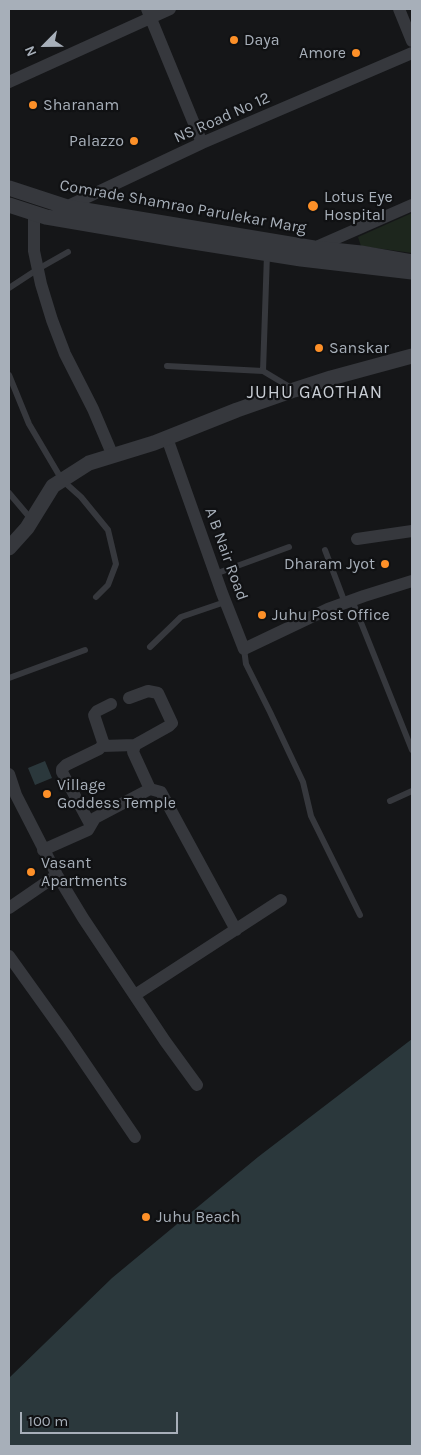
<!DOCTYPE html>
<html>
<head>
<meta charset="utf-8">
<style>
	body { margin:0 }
	#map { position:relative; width:421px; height:1455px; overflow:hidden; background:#151618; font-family:Karla,sans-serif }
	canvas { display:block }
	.frame { position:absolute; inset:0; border:10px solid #a7afb9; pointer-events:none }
	.north { position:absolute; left:20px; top:20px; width:50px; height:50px; -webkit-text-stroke:4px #101113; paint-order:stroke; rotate:247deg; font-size:14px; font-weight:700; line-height:20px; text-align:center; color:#a7afb9 }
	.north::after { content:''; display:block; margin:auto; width:18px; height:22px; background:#a7afb9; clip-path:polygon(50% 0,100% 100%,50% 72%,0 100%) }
	.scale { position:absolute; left:20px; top:1412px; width:158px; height:22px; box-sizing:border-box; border:2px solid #a7afb9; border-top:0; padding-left:6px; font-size:15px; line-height:18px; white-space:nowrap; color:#a7afb9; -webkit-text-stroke:4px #101113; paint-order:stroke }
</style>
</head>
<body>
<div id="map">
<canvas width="421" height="1455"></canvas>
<div class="frame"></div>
<div class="north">N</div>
<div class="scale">100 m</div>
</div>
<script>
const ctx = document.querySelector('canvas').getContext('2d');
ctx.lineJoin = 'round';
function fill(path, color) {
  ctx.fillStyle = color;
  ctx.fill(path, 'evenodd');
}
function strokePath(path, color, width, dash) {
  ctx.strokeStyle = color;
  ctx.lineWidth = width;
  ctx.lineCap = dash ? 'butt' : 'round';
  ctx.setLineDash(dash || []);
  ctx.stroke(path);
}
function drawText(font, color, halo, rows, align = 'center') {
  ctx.font = font + ' Karla,sans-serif';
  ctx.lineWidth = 4.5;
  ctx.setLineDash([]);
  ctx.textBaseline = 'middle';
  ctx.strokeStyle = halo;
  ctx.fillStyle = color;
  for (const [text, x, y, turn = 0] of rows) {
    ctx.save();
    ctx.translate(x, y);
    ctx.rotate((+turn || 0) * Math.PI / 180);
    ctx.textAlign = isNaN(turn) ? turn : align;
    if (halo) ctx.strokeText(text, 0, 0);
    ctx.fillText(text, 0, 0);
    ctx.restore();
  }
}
fill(new Path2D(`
	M412,213V253L361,246L358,237Z`), '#1d261d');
fill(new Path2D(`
	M45,761L52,778L35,785L28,768Z
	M412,1039V1446H9V1378L112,1278L258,1157Z`), '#2b383c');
strokePath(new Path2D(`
	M9,288L38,269L68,252
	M167,366L263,371L293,389
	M263,371L267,254
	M9,375L29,424L62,480L81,497L108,530L116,564L108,585L96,597
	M9,493L31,519
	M325,550L345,603
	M215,574L289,547
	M352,600L412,750
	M150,647L181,617L225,602
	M244,649L246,664L270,712L303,782L311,816L360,915
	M9,678L85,650
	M390,801L412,791`), '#36383d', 6);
strokePath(new Path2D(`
	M147,9L202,143
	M399,9L412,41
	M9,82L170,9
	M64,208L202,143L412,53
	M34,213V251L41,284L52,320L65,354L93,409L113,456
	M314,248L412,205
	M167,438L222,593L235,626L244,649L328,609L364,596L412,581
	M357,539L412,531
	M102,746L135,745
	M9,774L16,795L57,875L83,918L165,1041L197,1085
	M150,789L161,792L236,930
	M90,824L62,772V769L66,765L99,749L102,746L103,742L94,715L97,711L111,704
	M43,850L88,830L95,818L150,789L133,752L135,745L169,726L172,723L158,693L148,691L129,698
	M9,908L57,875
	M9,956L67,1037L135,1137
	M135,995L281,900`), '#36383d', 12);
strokePath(new Path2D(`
	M9,188L67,207L314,248L361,253L412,262
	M9,205L46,217L181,240L301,259L412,272
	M9,548L27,528L53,486L89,463L154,443L237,410L294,390L331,378L412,356`), '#36383d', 15);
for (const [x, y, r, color] of [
	[234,40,5,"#fd9028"],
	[356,53,5,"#fd9028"],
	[33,105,5,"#fd9028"],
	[134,141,5,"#fd9028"],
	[313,206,6,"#fd9028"],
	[319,348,5,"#fd9028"],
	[385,564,5,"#fd9028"],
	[262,615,5,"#fd9028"],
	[47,794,5,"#fd9028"],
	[31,872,5,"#fd9028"],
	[146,1217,5,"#fd9028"]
]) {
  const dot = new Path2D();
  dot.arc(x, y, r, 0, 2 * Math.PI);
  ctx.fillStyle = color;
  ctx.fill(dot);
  strokePath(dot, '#101113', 2);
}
drawText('16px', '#a7afb9', '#101113', [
	["Daya",244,40],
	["Amore",346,53,"right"],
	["Sharanam",43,105],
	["Palazzo",124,141,"right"],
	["Lotus Eye",324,197],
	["Hospital",324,215],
	["Sanskar",329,348],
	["Dharam Jyot",375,564,"right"],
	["Juhu Post Office",272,615],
	["Village",57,785],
	["Goddess Temple",57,803],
	["Vasant",41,863],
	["Apartments",41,881],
	["Juhu Beach",156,1217]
], 'left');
drawText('16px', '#a7afb9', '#101113', [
	["NS Road No 12",222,118,-24],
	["Comrade Shamrao Parulekar Marg",183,207,10],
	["A B Nair Road",226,554,70]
]);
ctx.letterSpacing = '1px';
drawText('18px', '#c8cdd4', '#101113', [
	["JUHU GAOTHAN",315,393]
]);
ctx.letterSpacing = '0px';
</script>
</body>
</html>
